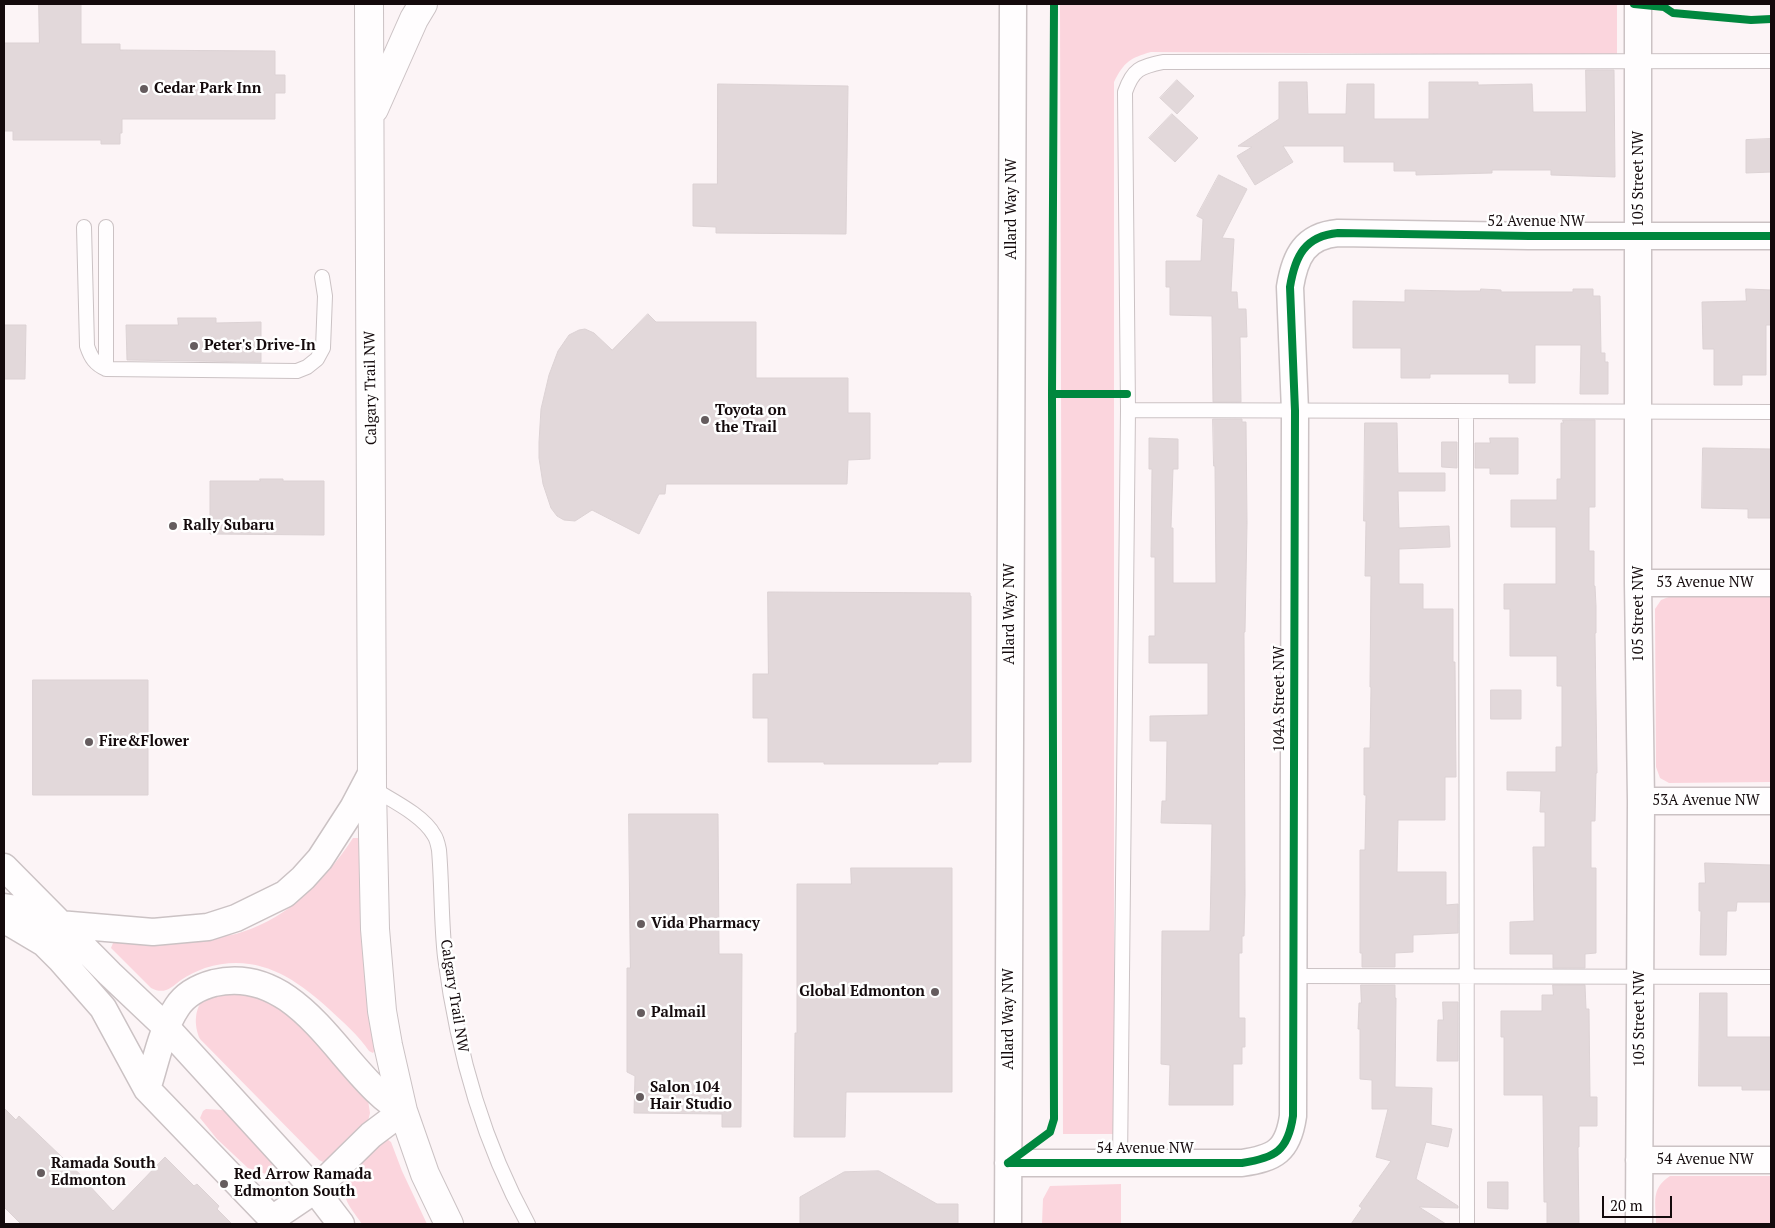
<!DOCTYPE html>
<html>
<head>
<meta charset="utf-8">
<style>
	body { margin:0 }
	#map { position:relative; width:1775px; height:1228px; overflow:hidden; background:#fcf4f6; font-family:"PT Serif",serif }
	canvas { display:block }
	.frame { position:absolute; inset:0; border:5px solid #140a0c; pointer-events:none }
	.scale { position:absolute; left:1602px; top:1196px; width:70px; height:22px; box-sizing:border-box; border:2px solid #140a0c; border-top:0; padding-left:6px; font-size:15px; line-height:18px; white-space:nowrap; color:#140a0c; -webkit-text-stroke:4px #fff; paint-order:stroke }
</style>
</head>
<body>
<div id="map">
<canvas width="1775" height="1228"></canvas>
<div class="frame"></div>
<div class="scale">20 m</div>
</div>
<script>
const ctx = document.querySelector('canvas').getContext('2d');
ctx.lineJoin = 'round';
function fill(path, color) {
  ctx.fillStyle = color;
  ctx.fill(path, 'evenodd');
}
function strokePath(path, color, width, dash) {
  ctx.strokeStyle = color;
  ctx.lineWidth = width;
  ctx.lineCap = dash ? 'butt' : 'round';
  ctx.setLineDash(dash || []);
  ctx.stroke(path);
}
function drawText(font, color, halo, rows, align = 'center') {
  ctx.font = font + ' "PT Serif",serif';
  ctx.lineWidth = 5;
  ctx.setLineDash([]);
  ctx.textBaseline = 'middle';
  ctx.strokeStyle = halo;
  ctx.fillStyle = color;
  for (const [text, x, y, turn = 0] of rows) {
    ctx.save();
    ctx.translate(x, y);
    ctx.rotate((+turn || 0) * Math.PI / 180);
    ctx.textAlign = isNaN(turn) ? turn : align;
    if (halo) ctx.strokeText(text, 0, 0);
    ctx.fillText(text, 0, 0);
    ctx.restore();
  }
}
fill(new Path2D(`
	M1060,4H1616L1617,5V55L1151,52C1130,58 1124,62 1114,82V1134H1063Z
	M1671,596L1771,597V782L1669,783L1660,778L1656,767L1655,609L1661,600Z
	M353,838H358L359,841L364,940L375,1050L373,1053L369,1051C359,1036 343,1022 329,1009C294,977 256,952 205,968C197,971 188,975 181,980C171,988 164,995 151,988L111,948L113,943C141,943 169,941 197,938C211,937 228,937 242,932C290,917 326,879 353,838Z
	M239,990L284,1006L368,1100L370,1113L367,1125L327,1164L319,1160L200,1039C194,1027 193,1005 208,996C214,993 231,991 239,990Z
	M206,1109L222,1110L229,1113L271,1159L273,1169L269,1174H266L249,1169L217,1139L200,1118L203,1111Z
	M384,1137L391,1142L402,1171L427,1224H362C349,1205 341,1200 346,1175Z
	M1670,1176H1771V1224H1656C1656,1203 1650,1189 1670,1176Z
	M1121,1184V1224H1042L1043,1199L1050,1186Z`), '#fbd5dd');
const building = new Path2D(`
	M39,4H81V44H120V50L275,51V75H285V93H275V119H122V133H120V144H101V140H13V131H4V43H39Z
	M1586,70H1614L1615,177L1551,175V170H1492V173L1416,175V171H1394V162H1344V146H1283L1293,162L1255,185L1237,156L1252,147L1238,146L1279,119V82H1307L1308,114H1346L1347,84H1374V119H1429V82H1478V85L1532,84L1533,112H1586Z
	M1177,80L1194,96L1177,114L1160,98Z
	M718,84L848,86L846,234L716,233V227L693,226V184H717Z
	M1172,114L1198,138L1175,162L1149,138Z
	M1771,139V172L1746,173V140Z
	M1219,175L1247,189L1222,238L1234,239L1231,292H1237L1238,309H1246L1247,337H1240L1241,402H1213L1212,316L1170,315V287H1166V261H1201L1203,219L1197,216Z
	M1481,289L1501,290V292H1573V289H1593V296H1600L1601,353H1605V362H1608V394H1580L1581,345H1535V383H1509V374H1430V378H1401V348H1353V301L1405,302V290L1456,291H1480Z
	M1746,289L1771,290V325H1766V375H1742V385H1714V349H1703L1702,302L1746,301Z
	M648,314L656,322H756V378H848V413H870V459L848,460L847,484H666L665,494H659L639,534L592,510L575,521L564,520L557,516L551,508L543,484L539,458V442L541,409L549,375L558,351L569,335L579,330L585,329L594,333L612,350Z
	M178,318H216V323L261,322V362L127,360L126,325H178Z
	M4,325H26L25,379H4Z
	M1213,419H1242V422H1246L1247,523L1245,632H1244L1245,895L1244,936H1242V953H1239V1018H1245V1047H1242V1064H1233V1105H1169L1170,1065L1161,1064L1162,931H1210L1212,824L1161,823L1162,801H1166L1167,741H1150V716L1208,715V663H1149V636H1155V557H1151L1152,469H1149V438L1178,439V469H1173L1171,528H1173V583H1216L1215,466H1214Z
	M1563,420H1595V507H1589V551H1594V586H1595L1596,606V633H1595L1597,773H1596L1595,821H1591V868H1596V953L1585,954V968H1553V954H1510V922L1534,921L1533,848V847H1545V812H1540L1541,791L1507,790V772H1556V747H1562V686H1557V656H1510V609H1504V584H1556V527H1511V500H1557V479H1561V423H1563Z
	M1365,423H1397L1398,473H1445V491H1398L1399,528L1449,526L1450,547L1399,549V584H1423V609H1453V662H1455L1456,777H1445V820H1398L1397,872H1446V905L1458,904V933L1413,935V952L1395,953V967H1362V953H1360V850H1365L1366,795H1364V748H1370L1371,687H1370L1371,576H1365L1366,521H1364Z
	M1490,438H1518V474H1490V468H1475V443H1490Z
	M1442,442H1457V468L1442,467Z
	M1703,448L1771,449V518H1748V509L1702,508Z
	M260,479H283V481H324V535L210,534V481H260Z
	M768,592L970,593V596H971V762H938V764H824V762H768V718H753V674H768Z
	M33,680H148V795H33Z
	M1491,690H1521V719H1491Z
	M629,814H718L719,954H742L741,1127H722V1114L634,1113L635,1076L627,1072V968H630Z
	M1705,863L1771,865V902H1737L1736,911H1727L1726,955H1700L1701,911H1699V883H1705Z
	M851,868H952V1092H846L845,1137H794L795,1033H797V884H851Z
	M1361,985H1395V998H1396L1395,1087L1432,1088L1431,1125L1452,1129L1448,1147L1426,1142L1416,1179L1458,1206V1208L1419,1207L1446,1224H1351L1362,1208L1359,1206L1391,1161L1376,1157L1388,1109H1372V1080L1360,1079V1029H1358L1359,1003H1361Z
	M1553,985H1585L1586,1009H1589L1590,1097H1597V1126H1579V1147H1578L1579,1224H1547V1202H1544L1543,1095H1504V1037H1501V1011H1542V995H1553Z
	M1700,993H1727V1037H1771V1090H1742V1086H1699Z
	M1443,1002H1458V1061H1437L1438,1020H1443Z
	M4,1108L16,1120L19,1116L88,1182L87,1183L113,1211L165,1157L194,1186L197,1184L219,1206L217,1209L232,1224H21L4,1207Z
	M879,1171L937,1204H958V1224H800V1197L844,1172Z
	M1488,1182H1508V1209L1488,1208Z`);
fill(building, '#e2d8da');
strokePath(building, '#dcd2d4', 1);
const lane = new Path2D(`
	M84,227L87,346C91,358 95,364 106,369L297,371L307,367L317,359L323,348L325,296L322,277
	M106,227V369
	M1128,410L1771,412
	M1466,412L1467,1224
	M372,788C391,800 423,815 434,835C437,839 438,845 439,850C442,885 441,921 445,957C457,1050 483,1142 528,1224
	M1292,976L1771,977
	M1120,1163L1128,410L1125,92C1133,69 1140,67 1163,62L1771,61`);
const street = new Path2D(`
	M1638,4V583L1641,801L1639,1224
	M1638,583H1771
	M1641,801H1771
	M4,867L110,974L166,1027L315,1190L341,1224
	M4,907L24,910L59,924L153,932L208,927L236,918L285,894L303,878L320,859L353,808L372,772
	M4,921L12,924L44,943L60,959L103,1008L147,1089L277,1224
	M147,1089C156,1062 161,1031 177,1007C186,993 199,987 214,983C291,965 332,1050 379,1093C386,1100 395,1106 403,1111L371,1135L315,1190L272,1219
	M1639,1160H1771
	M1008,1163H1242C1275,1158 1288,1151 1293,1116L1295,411L1290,287C1295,256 1305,236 1338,233L1529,236H1771
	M1008,1224L1013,4`);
const secondary = new Path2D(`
	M369,4L372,788L375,929L382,1011L388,1045L403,1111L425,1174L449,1224
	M374,109L414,19L423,4`);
strokePath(lane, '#cbc2c4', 16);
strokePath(street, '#cbc2c4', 29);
strokePath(secondary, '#cbc2c4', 30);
strokePath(lane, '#fffdfe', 14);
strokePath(street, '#fffdfe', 26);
strokePath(secondary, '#fffdfe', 28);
strokePath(new Path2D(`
	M1634,4L1664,7L1673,13L1751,20L1771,19
	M1052,394H1127
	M1008,1163H1242C1275,1158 1288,1151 1293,1116L1295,411L1290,287C1295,256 1305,236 1338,233L1529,236H1771
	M1008,1163L1050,1132L1054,1119L1052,394L1054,4`), '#00873e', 8);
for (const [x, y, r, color] of [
	[144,89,5,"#655c5e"],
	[194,346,5,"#655c5e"],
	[705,420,5,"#655c5e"],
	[173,526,5,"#655c5e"],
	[89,742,5,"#655c5e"],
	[641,924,5,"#655c5e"],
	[935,992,5,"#655c5e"],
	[641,1013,5,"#655c5e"],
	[640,1097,5,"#655c5e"],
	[41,1173,5,"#655c5e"],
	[224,1184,5,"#655c5e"]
]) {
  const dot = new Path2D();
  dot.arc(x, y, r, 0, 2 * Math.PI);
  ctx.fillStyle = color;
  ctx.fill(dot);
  strokePath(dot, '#fff', 2);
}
drawText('bold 15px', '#140a0c', '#fff', [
	["Cedar Park Inn",154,89],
	["Peter's Drive-In",204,346],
	["Toyota on",715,411],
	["the Trail",715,428],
	["Rally Subaru",183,526],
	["Fire&Flower",99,742],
	["Vida Pharmacy",651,924],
	["Global Edmonton",925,992,"right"],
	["Palmail",651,1013],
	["Salon 104",650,1088],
	["Hair Studio",650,1105],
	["Ramada South",51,1164],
	["Edmonton",51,1181],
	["Red Arrow Ramada",234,1175],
	["Edmonton South",234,1192]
], 'left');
drawText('15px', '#140a0c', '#fff', [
	["105 Street NW",1639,179,-90],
	["Allard Way NW",1012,209,-90],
	["52 Avenue NW",1536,222],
	["Calgary Trail NW",371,388,-91],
	["53 Avenue NW",1705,583],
	["Allard Way NW",1010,614,-90],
	["105 Street NW",1639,614,-90],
	["104A Street NW",1280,699,-90],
	["53A Avenue NW",1706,801],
	["Calgary Trail NW",454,996,81],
	["Allard Way NW",1009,1019,-90],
	["105 Street NW",1640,1019,-90],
	["54 Avenue NW",1145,1149],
	["54 Avenue NW",1705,1160]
]);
</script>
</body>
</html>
